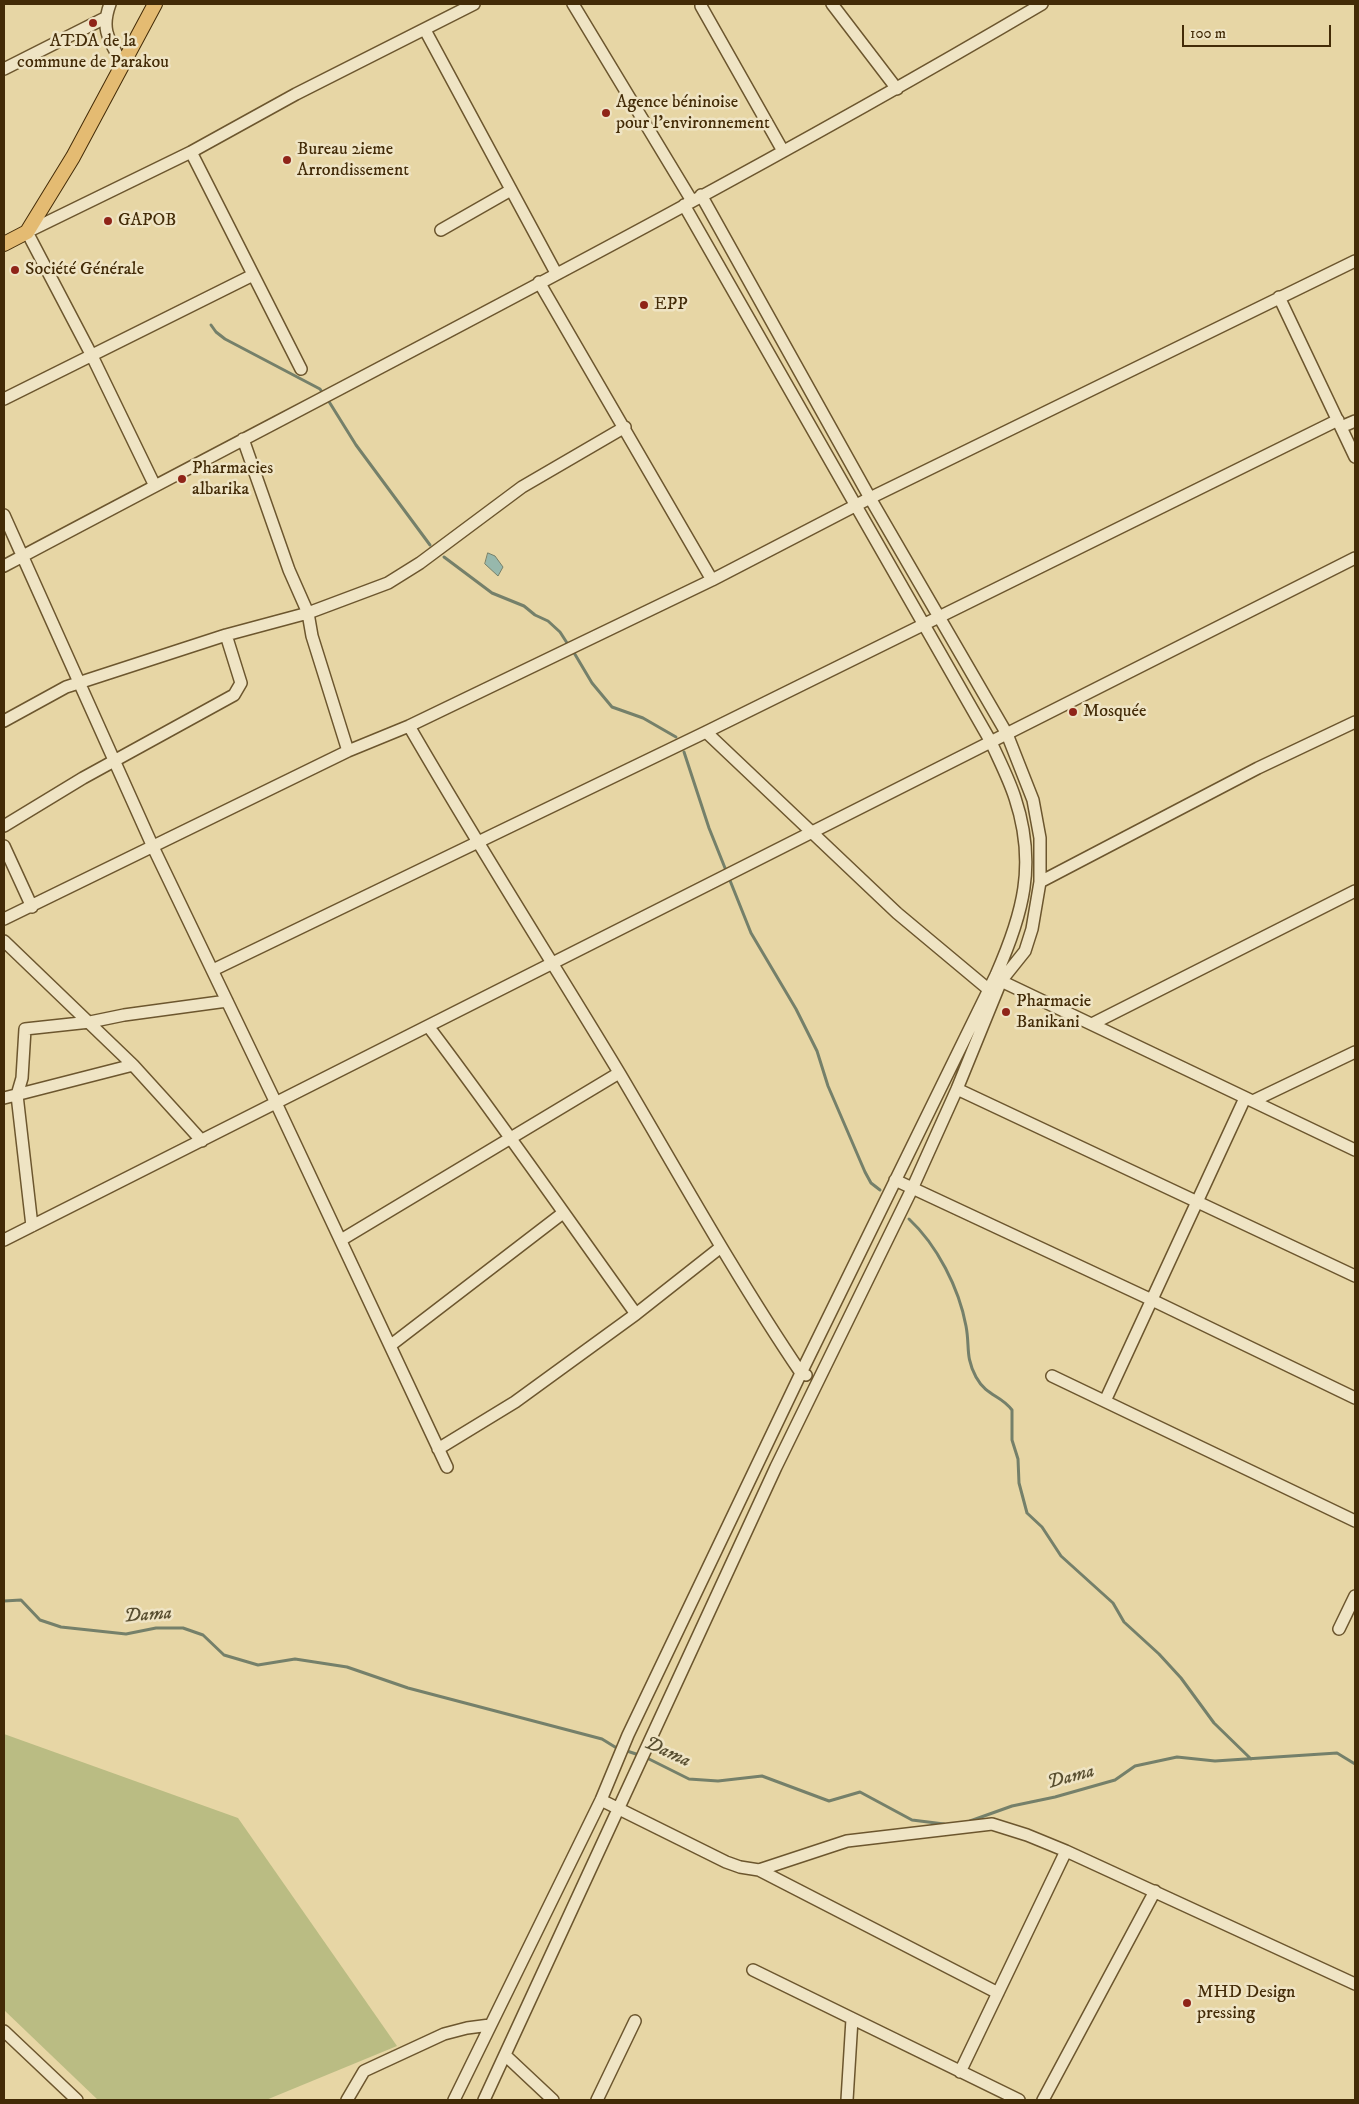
<!DOCTYPE html>
<html>
<head>
<meta charset="utf-8">
<style>
	body { margin:0 }
	#map { position:relative; width:1359px; height:2104px; overflow:hidden; background:#e7d6a5; font-family:"IM FELL DW Pica",serif }
	canvas { display:block }
	.frame { position:absolute; inset:0; border:5px solid #432b07; pointer-events:none }
	.scale { position:absolute; left:1182px; top:25px; width:149px; height:22px; box-sizing:border-box; border:2px solid #432b07; border-top:0; padding-left:6px; font-size:15px; line-height:18px; white-space:nowrap; color:#432b07; -webkit-text-stroke:4px #efe4c4; paint-order:stroke }
</style>
</head>
<body>
<div id="map">
<canvas width="1359" height="2104"></canvas>
<div class="frame"></div>
<div class="scale">100 m</div>
</div>
<script>
const ctx = document.querySelector('canvas').getContext('2d');
ctx.lineJoin = 'round';
function fill(path, color) {
  ctx.fillStyle = color;
  ctx.fill(path, 'evenodd');
}
function strokePath(path, color, width, dash) {
  ctx.strokeStyle = color;
  ctx.lineWidth = width;
  ctx.lineCap = dash ? 'butt' : 'round';
  ctx.setLineDash(dash || []);
  ctx.stroke(path);
}
function drawText(font, color, halo, rows, align = 'center') {
  ctx.font = font + ' "IM FELL DW Pica",serif';
  ctx.lineWidth = 5;
  ctx.setLineDash([]);
  ctx.textBaseline = 'middle';
  ctx.strokeStyle = halo;
  ctx.fillStyle = color;
  for (const [text, x, y, turn = 0] of rows) {
    ctx.save();
    ctx.translate(x, y);
    ctx.rotate((+turn || 0) * Math.PI / 180);
    ctx.textAlign = isNaN(turn) ? turn : align;
    if (halo) ctx.strokeText(text, 0, 0);
    ctx.fillText(text, 0, 0);
    ctx.restore();
  }
}
fill(new Path2D(`
	M4,1734L238,1818L397,2046L266,2100H98L4,2010Z`), '#babc83');
const water = new Path2D(`
	M488,553L495,556L503,567L498,576L485,564Z`);
fill(water, '#97b8ac');
strokePath(water, '#75806a', 1);
strokePath(new Path2D(`
	M211,325L216,332L225,339L320,389L324,395
	M328,400L356,445L430,545
	M444,557L492,593L524,606L535,615L548,621L560,632L569,646
	M573,651L592,683L612,707L643,718L676,737
	M684,752L709,828L751,933L796,1009L817,1051L828,1086L865,1172L871,1183L880,1190
	M909,1219C937,1245 959,1288 966,1326C970,1347 965,1356 976,1377C987,1397 1000,1394 1012,1410V1440L1018,1459L1019,1483L1027,1513L1042,1527L1061,1556L1113,1603L1124,1622L1159,1654L1181,1678L1214,1723L1251,1759
	M4,1601L21,1600L40,1620L61,1627L126,1634L156,1628H183L203,1635L224,1655L258,1665L295,1659L347,1667L408,1688L602,1739L615,1747L639,1755
	M645,1757L689,1779L718,1781L762,1776L829,1801L860,1792L912,1820L944,1824
	M970,1821L1012,1806L1055,1797L1115,1780L1135,1766L1177,1757L1215,1761L1337,1753L1355,1764`), '#75806a', 3);
const minor = new Path2D(`
	M110,4C100,31 110,41 123,65
	M573,4L692,201
	M832,4L897,89
	M701,6L783,151
	M425,30L556,273
	M4,69L105,18
	M191,152L301,369
	M441,230L511,190
	M539,282L712,580
	M1279,297L1355,457
	M4,399L253,275
	M1341,427L1355,421
	M243,439L289,570L308,613L312,636L348,751
	M155,486L92,356L27,232L191,152L296,94L474,4
	M4,515L153,847L276,1103L447,1467
	M4,566C351,381 703,204 1042,4
	M4,721L66,687L226,635L308,613L388,583L420,563L522,487L625,427
	M409,726C477,844 550,958 620,1074C679,1174 736,1277 801,1373L806,1375
	M706,732L897,913L988,989
	M4,826L83,778L234,695L241,683L226,635
	M4,846L32,907
	M1040,882L1258,768L1355,722
	M4,919L348,751L409,726L712,580L870,498L1355,261
	M4,941L133,1065L202,1141
	M213,970L706,732L1338,420
	M997,977L1001,981L1355,1150
	M1092,1024L1355,891
	M428,1026C500,1121 567,1218 636,1314
	M957,1089L1355,1276
	M4,1098L133,1065
	M1255,1100L1355,1052
	M895,1180L1152,1300L1355,1398
	M32,1226L17,1095L22,1078L25,1029L90,1022L124,1015L227,1001
	M4,1240L1355,558
	M341,1240L619,1073
	M391,1345L563,1213
	M1052,1376L1355,1521
	M1105,1401L1245,1098
	M438,1449L515,1402L636,1314L721,1247
	M1339,1629L1355,1596
	M601,1800L726,1862L740,1867L759,1870L847,1841L992,1824L1027,1835L1066,1851L1355,1984
	M759,1870L998,1993
	M753,1970L1019,2100
	M4,2031L77,2100
	M505,2055L553,2100
	M960,2072L1066,1851
	M347,2100L364,2071L444,2034L467,2028L490,2025
	M454,2100L601,1800L628,1735L801,1373L996,975C1023,914 1037,864 1015,798C1009,779 999,760 991,742L684,205
	M484,2100L776,1467L912,1189L957,1089L1001,981L1025,951L1032,929L1040,882V838L1033,800L1007,734L870,498L701,195
	M597,2100L635,2021
	M847,2100L852,2019
	M1043,2100L1155,1891`);
const major = new Path2D(`
	M4,244L27,232L73,157L155,4`);
strokePath(minor, '#6c562e', 14);
strokePath(major, '#432b07', 16);
strokePath(minor, '#efe4c4', 11);
strokePath(major, '#e4bb72', 14);
for (const [x, y, r, color] of [
	[93,23,5,"#8f2418"],
	[606,113,5,"#8f2418"],
	[287,160,5,"#8f2418"],
	[108,221,5,"#8f2418"],
	[15,270,5,"#8f2418"],
	[644,305,5,"#8f2418"],
	[182,479,5,"#8f2418"],
	[1073,712,5,"#8f2418"],
	[1006,1012,5,"#8f2418"],
	[1187,2003,5,"#8f2418"]
]) {
  const dot = new Path2D();
  dot.arc(x, y, r, 0, 2 * Math.PI);
  ctx.fillStyle = color;
  ctx.fill(dot);
  strokePath(dot, '#efe4c4', 2);
}
drawText('18px', '#432b07', '#efe4c4', [
	["ATDA de la",93,42,"center"],
	["commune de Parakou",93,63,"center"],
	["Agence béninoise",616,103],
	["pour l'environnement",616,124],
	["Bureau 2ieme",297,150],
	["Arrondissement",297,171],
	["GAPOB",118,221],
	["Société Générale",25,270],
	["EPP",654,305],
	["Pharmacies",192,469],
	["albarika",192,490],
	["Mosquée",1083,712],
	["Pharmacie",1016,1002],
	["Banikani",1016,1023],
	["MHD Design",1197,1993],
	["pressing",1197,2014]
], 'left');
drawText('italic 19px', '#584e30', '#efe4c4', [
	["Dama",148,1616,-4],
	["Dama",667,1753,25],
	["Dama",1071,1778,-15]
]);
</script>
</body>
</html>
